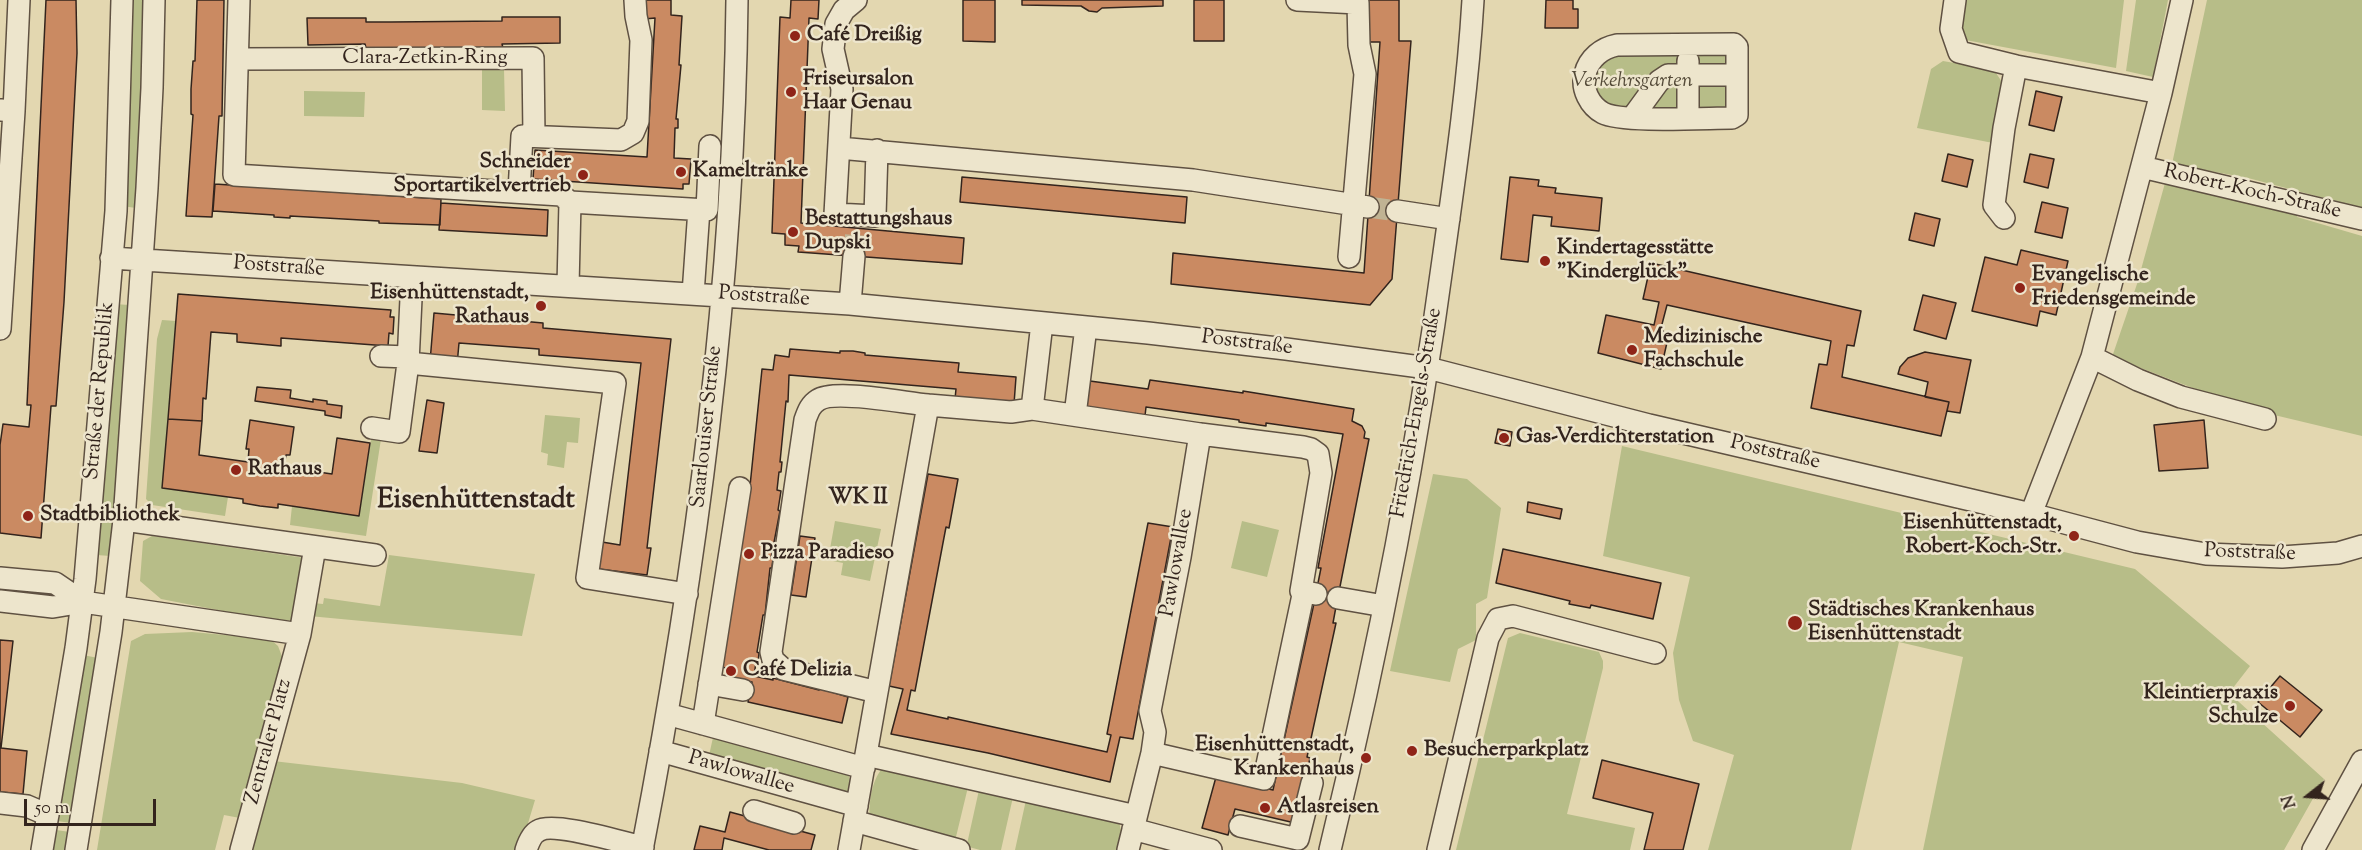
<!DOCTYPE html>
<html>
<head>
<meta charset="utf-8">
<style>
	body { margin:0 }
	#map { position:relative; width:2362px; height:850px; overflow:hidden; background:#e3d7b0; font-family:"Sorts Mill Goudy",serif }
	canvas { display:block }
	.north { position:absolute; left:2278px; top:766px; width:60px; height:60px; -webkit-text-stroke:4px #ede5cc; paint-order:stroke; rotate:253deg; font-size:16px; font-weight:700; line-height:24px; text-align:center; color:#33241d }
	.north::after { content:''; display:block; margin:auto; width:21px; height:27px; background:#33241d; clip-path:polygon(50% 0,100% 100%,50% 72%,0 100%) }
	.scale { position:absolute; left:24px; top:799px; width:132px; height:27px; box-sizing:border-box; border:3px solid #33241d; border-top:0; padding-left:8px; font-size:18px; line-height:21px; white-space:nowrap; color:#33241d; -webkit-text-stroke:4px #ede5cc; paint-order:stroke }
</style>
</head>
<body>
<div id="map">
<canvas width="2362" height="850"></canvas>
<div class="north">N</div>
<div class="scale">50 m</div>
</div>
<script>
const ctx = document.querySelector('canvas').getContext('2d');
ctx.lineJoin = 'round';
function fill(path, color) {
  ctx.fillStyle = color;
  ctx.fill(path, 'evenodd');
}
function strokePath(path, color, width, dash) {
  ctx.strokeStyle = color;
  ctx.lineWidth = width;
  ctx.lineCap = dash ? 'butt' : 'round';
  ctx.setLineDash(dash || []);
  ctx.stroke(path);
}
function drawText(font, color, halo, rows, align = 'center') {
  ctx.font = font + ' "Sorts Mill Goudy",serif';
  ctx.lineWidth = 5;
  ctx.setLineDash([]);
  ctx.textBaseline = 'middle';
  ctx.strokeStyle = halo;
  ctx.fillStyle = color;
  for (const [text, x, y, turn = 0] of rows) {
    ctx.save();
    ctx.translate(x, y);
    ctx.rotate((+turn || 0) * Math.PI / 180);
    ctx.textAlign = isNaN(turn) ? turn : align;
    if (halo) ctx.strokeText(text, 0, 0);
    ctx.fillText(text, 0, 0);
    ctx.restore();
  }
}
fill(new Path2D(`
	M129,0H144V57L136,208L122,206Z
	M1961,0H2124L2116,68L1960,39Z
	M2136,0H2168L2153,77L2126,71Z
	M2207,0H2362V208L2248,178L2172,164Z
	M1734,39L1742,115L1614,124L1583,67L1589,57Z
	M1943,61L1994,70L2004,85L1993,143L1917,128L1931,69Z
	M482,69H504L505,111L482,110Z
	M304,91L365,92L364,117L304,116Z
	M2165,183L2299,210L2297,217L2362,236V436L2245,408L2112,357L2137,284Z
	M114,304L129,305L111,556L96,555Z
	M162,320L176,321L163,487L228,497L225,516L152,505L146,499L157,339Z
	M545,415L580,418L578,443L567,442L564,468L547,465L548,454L541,452Z
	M372,433L381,439L366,536L290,525L292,506L359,516Z
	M1622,446L2135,569L2250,666L2229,693L2324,779L2284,850H1923L1963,657L1899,642L1851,850H1708L1734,755L1693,741L1679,700L1673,653L1690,577L1603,556Z
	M1433,474L1467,479L1501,508L1487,598L1476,604V640L1458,649L1450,682L1390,671Z
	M835,521L881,529L870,581L841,575L843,563L828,560Z
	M1242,521L1279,530L1267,577L1231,568Z
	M152,536L305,558L294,621L259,618L161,599L140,581L143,541Z
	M389,555L535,574L522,636L309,616L313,603L323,604L324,598L380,606Z
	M192,632L270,639L278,646L283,659L240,818L224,815L215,850H97L131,641L145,634Z
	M1520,633L1599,652L1603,661V668L1567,814L1635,828L1630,850H1456L1508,638Z
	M83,655L98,658L71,823L57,821Z
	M714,733L845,770C852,779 851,785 847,794L708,760Z
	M273,761L462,783L535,800L520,850H249Z
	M885,766L1119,821L1121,831L1117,850H1015L1026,800L1013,797L1001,850H980L870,820C868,805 872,776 885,766ZM968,787L979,790L967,844L955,841Z
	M56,830L70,832L66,850H52Z`), '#b7bd88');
const building = new Path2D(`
	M46,0H76L77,53L64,302L56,406H51L41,538L0,533V445L3,424L29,427L31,405H27Z
	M197,0H224L222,116H219L212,217L186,216L193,115L191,114V89L193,61H195Z
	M644,0H671V15L682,16L679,65H681L676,119H678V128H675L674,158L691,159L689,184H683V189L533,179L535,150L647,157L655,18L644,19Z
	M791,0H819L818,19L809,18L801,223L964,238L962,264L798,252L799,246L785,245V234L772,233L780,17L790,18Z
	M963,0H995V42L963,41Z
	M1022,0H1163V6L1102,8L1097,12L1089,11L1081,6L1022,5Z
	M1194,0H1224V41H1194Z
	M1367,0H1399V41H1411L1392,279L1370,305L1171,284L1173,253L1364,273L1380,42H1367Z
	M1546,0H1573V9H1578V28H1545Z
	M502,17H560V43L502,44L503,48H366L365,44L308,45L307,18H366V22H391L502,21Z
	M2036,91L2062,97L2054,131L2029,125Z
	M1948,154L1973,160L1967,187L1942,181Z
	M2030,154L2054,159L2048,188L2024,182Z
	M962,177L1187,197L1185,223L960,202Z
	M1510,177L1539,180L1538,186L1556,188L1555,193L1602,198L1599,231L1551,226L1552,217L1533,215L1528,262L1501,259Z
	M215,184L441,199L440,225L379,223V221L290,216V218L274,217V215L213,211Z
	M2042,202L2068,208L2062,238L2035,232Z
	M441,203L548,210L547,236L439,230Z
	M1915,213L1940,219L1934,246L1909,240Z
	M2021,250L2068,261L2056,315L2040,311L2037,326L1972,311L1985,257L2017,265Z
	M1651,263L1861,311L1854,346L1847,345L1842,377L1949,402L1941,436L1811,408L1819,364L1827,365L1831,341L1667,305L1661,328L1668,338L1661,369L1598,353L1606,315L1654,325L1659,302L1643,299Z
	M178,294L391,310L390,317H394L393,334L389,333L388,346L281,338V346L237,342V334L211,332L206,399L203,398L202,421L168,419Z
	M1923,295L1956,303L1946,339L1914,330Z
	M434,313L543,323V328L671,339L647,548H651L647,575L598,569L602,542L620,545L641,363L539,355V349L459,343L457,365L430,362Z
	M790,349L840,353V351H853L865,353V355L959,363L958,372L1016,377L1014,404L955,399L956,389L789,375L788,402L786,401L780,462H782L781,472H779L777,490L781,491L778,510L780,511L771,558H773L772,568H770L765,615H763L757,652L759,653L758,663L756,662L754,676L773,680V678L819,690V688L848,697L842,723L748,702L752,682L726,678L727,668L720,667L747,485L750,486L762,369L773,370L775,355L789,357Z
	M1925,352L1971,360L1960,413L1947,411L1949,402L1925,397L1928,382L1898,374L1900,367L1908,358Z
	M1150,380L1243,393V391L1354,409L1352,421L1362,426L1365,432L1364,438L1369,439L1335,612L1333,623H1336L1307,757L1310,758L1307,772H1304L1296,809L1295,823L1235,809L1228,835L1202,828L1216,777L1273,790L1313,608L1321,568H1318L1343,434L1266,423V426L1239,422V420L1146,407L1145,416L1086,408L1090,381L1148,389Z
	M257,387L291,390L290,398L313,402V399L327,401V404L342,406L341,418L325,415V411L255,401Z
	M427,400L444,403L437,453L419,451Z
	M168,419L202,421L199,455L248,462L249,449H246L250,420L294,427L290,455H286L284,467L332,474L337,438L370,443L359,516L278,504V508L260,506L243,503V499L162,488Z
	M2204,420L2208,468L2159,471L2154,425Z
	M1498,429L1512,432L1510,446L1495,443Z
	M928,474L958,479L949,528L946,527L915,691L911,690L907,710L948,719V717L1107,752L1111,735L1107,734L1148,523L1173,527L1133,739L1120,737L1110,782L988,753L891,734L903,689L889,686Z
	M1528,502L1562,509L1560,519L1527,512Z
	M800,536L815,538L806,597L791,595Z
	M1503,549L1661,583L1653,619L1591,605L1590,608L1569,604L1570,601L1496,583Z
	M0,640L13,641L1,748L27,751L23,794L0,792Z
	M2280,676L2322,710L2300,737L2258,702Z
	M1602,760L1699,784L1683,850H1644L1653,813L1593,798Z
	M730,812L815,835L811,850H769L724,838L722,850H694L700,826L725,832Z`);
fill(building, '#ca8a62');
strokePath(building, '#33241d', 1.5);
strokePath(new Path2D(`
	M1368,207L1397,211
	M854,256L856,228`), '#c0b393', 21, [21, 10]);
const minor = new Path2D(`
	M239,0L234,175L561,195L570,202L568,286
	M856,0L844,10L836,24L833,49L842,89L835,214L875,216L877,150
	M1297,0L1358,3L1359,45L1365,74L1349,257
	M1955,0L1951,29L1959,52L2016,66L2161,93
	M1734,44L1737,47V115L1732,118C1706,118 1622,123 1603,113C1590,106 1581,89 1585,74C1589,58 1602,48 1617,45Z
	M238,59L533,58L534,136
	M1,110L14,111L19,0
	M1632,118L1659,81L1668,75H1737
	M1688,118V61
	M839,148L1193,180L1368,207
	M2142,167L2362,219
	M519,192L522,136L621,140L633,133L638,121L641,40L636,16L635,0
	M570,202L707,210L710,146
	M1397,211L1449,219
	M2004,218L1994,205L2004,128L2016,66
	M111,258L850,304L1148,333L1286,349L1428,368L1649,425L2031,514L2137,542L2206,554L2282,557L2338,553L2362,546
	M412,277L408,363L615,383L587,578L687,594
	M693,294L699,209
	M850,304L854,256
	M0,329L14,111
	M381,356L408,357
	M2092,357L2138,380L2181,397L2265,419
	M1032,409L1042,323
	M1075,415L1086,327
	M372,428L399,432L408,363
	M1200,434L1303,447L1311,449L1318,454L1321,473L1301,591
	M2031,514L2092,357L2161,93L2182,0
	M124,520L375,555
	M0,578L55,583L83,602
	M1338,598L1384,606
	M0,601L53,607L83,602L300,634
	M709,684L743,690
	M877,692L783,669L773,660L771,652L805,420C808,412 810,405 818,400C835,389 905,403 928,405
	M667,714L864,768
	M703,724L740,488
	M660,751L857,806
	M1152,753L1264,779L1303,595L1301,591L1316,594
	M866,755L1136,816
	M0,803L27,806L48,815
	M754,811L794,823
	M854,821L959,850
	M1240,826L1298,839L1312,783
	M1133,829L1211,850
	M42,850L76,648L85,579L116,211L122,0
	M76,850L111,632L124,520L147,188L152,88L154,0
	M241,850L300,634L315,547
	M526,850C528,844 532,834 538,831C553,821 623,843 643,847
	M642,850C696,570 734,286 737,0
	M849,850L928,405L1011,412L1032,409L1200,434L1180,557L1150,711L1155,732L1152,753L1128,850
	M1330,850C1378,653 1417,453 1444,253C1456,168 1468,85 1473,0
	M1438,850L1488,638L1498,619L1513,616L1655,653
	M2313,850L2362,761`);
strokePath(minor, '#5f5142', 24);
strokePath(minor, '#ede5cc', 21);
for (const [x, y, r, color] of [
	[795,36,6,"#8f2418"],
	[791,92,6,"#8f2418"],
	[681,172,6,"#8f2418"],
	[583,175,6,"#8f2418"],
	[793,232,6,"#8f2418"],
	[1545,261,6,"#8f2418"],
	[2020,288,6,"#8f2418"],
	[541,306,6,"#8f2418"],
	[1632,350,6,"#8f2418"],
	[1504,438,6,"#8f2418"],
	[236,470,6,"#8f2418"],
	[28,516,6,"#8f2418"],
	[2074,536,6,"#8f2418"],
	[749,554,6,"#8f2418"],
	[1795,623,8,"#8f2418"],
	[731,671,6,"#8f2418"],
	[2290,706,6,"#8f2418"],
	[1412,751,6,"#8f2418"],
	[1366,758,6,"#8f2418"],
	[1265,808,6,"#8f2418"]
]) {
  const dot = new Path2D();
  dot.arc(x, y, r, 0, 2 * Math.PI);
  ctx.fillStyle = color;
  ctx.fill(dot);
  strokePath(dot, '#ede5cc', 2);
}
drawText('bold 21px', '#33241d', '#ede5cc', [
	["Café Dreißig",807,36],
	["Friseursalon",803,80],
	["Haar Genau",803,104],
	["Schneider",571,163,"right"],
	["Sportartikelvertrieb",571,187,"right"],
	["Kameltränke",693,172],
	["Bestattungshaus",805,220],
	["Dupski",805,244],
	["Kindertagesstätte",1557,249],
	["\"Kinderglück\"",1557,273],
	["Evangelische",2032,276],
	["Friedensgemeinde",2032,300],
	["Eisenhüttenstadt,",529,294,"right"],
	["Rathaus",529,318,"right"],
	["Medizinische",1644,338],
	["Fachschule",1644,362],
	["Gas-Verdichterstation",1516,438],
	["Rathaus",248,470],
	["Stadtbibliothek",40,516],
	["Eisenhüttenstadt,",2062,524,"right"],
	["Robert-Koch-Str.",2062,548,"right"],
	["Pizza Paradieso",761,554],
	["Städtisches Krankenhaus",1808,611],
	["Eisenhüttenstadt",1808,635],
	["Café Delizia",743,671],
	["Kleintierpraxis",2278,694,"right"],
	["Schulze",2278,718,"right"],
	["Eisenhüttenstadt,",1354,746,"right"],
	["Krankenhaus",1354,770,"right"],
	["Besucherparkplatz",1424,751],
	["Atlasreisen",1277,808]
], 'left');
drawText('21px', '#33241d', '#ede5cc', [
	["Clara-Zetkin-Ring",425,59],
	["Robert-Koch-Straße",2252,193,13],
	["Poststraße",279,268,4],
	["Poststraße",764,298,4],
	["Poststraße",1247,344,7],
	["Straße der Republik",101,391,-85],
	["Friedrich-Engels-Straße",1418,413,-80],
	["Saarlouiser Straße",708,427,-84],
	["Poststraße",1775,454,13],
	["Poststraße",2250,554,2],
	["Pawlowallee",1178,563,-80],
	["Zentraler Platz",270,742,-75],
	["Pawlowallee",741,774,16]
]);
drawText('italic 21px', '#544a38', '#ede5cc', [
	["Verkehrsgarten",1632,82]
]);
drawText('bold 22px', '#33241d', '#ede5cc', [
	["WK II",858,499]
]);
drawText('bold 27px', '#33241d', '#ede5cc', [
	["Eisenhüttenstadt",476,502]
]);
</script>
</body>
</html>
